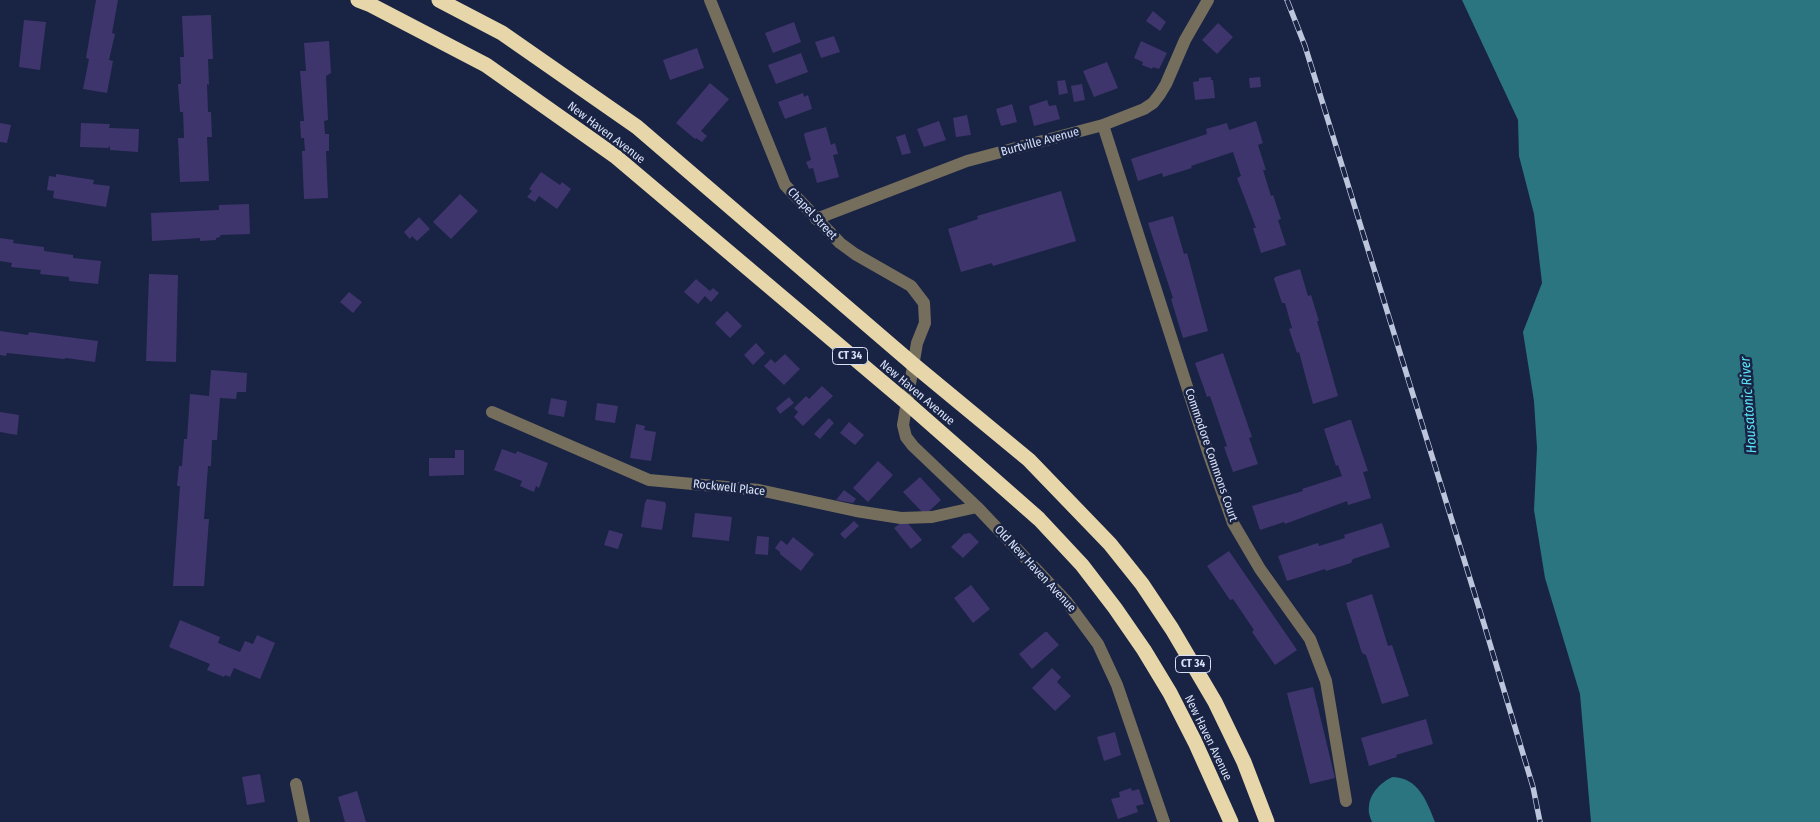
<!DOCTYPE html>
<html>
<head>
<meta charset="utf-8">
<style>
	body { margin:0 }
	canvas { display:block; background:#192343 }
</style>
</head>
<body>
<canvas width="1820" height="822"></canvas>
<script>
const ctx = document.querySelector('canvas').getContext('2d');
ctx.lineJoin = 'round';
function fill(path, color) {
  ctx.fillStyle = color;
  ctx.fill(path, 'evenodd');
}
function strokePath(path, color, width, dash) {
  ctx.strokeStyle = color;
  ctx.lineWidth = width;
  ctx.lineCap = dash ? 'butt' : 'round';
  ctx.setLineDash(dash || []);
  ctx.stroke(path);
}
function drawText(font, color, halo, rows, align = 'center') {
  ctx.font = font + ' "Fira Sans Condensed",sans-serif';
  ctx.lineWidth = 5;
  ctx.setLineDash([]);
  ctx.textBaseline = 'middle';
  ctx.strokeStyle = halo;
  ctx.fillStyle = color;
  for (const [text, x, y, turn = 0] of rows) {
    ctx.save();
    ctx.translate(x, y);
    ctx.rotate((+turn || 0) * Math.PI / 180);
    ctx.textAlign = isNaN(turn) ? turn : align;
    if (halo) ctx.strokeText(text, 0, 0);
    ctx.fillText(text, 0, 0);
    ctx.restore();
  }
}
fill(new Path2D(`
	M1462,0H1820V822H1591L1580,694L1545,578L1534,510L1537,448L1534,401L1523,332L1542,283L1534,214L1519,156L1518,120Z
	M1393,777C1419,778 1427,802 1435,822H1372C1370,817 1368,812 1369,806C1370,793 1382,781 1393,777Z`), '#2a7580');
fill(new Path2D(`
	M96,0H118L112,33L115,34L109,60L113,61L107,93L83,89L89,59L86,58Z
	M1153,11L1166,22L1160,31L1146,21Z
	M211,15L213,59H208L209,85L207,84L208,112H211L212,137H207L209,181L180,182L178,138H184L183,112H180L178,84H181L180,57H184L182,16Z
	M24,20L46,22L40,70L19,67Z
	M794,22L801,42L773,53L765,33Z
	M1218,23L1233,37L1217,54L1202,40Z
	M834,36L840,52L821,58L815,42Z
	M329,41L331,73L326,76L328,120L324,121L325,134H329V151H326L328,198L304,199L302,151H305L304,138H301L300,121H304L300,71H306L304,43Z
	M1141,41L1167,53L1159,69L1153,67L1152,69L1142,65L1143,62L1134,58Z
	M697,48L704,68L670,80L663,60Z
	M801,53L808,72L776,84L768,65Z
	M1107,62L1118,88L1094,97L1083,71Z
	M1211,77V80H1213L1215,98L1195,100L1193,82L1199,81V78Z
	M1260,77L1261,87L1250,88L1249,78Z
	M1065,80L1068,93L1059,95L1057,81Z
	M710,83L729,99L701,131L707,136L702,142L696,138L695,139L676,123Z
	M1082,84L1085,100L1074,102L1071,86Z
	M803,93L804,97L808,95L812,109L785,119L778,102Z
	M1047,100L1049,106L1056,105L1060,119L1034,126L1029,106Z
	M1012,104L1017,122L1001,126L996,109Z
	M967,115L971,135L956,137L953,118Z
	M939,121L946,140L924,147L917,129Z
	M1256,121L1263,143L1258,145L1266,170H1263L1271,196L1273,195L1281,219L1278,220L1286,245L1261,253L1253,228H1256L1237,178L1241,176L1233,152L1191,166L1192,168L1163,177L1162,173L1138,181L1131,159L1207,134L1206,129L1227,123L1229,130Z
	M0,123L11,125L7,143L0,142Z
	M81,123L110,124L109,128L139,129L138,152L110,150V146L108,148L80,147Z
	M826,127L831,145L835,143L838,154L833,155L839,177L817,183L813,168L809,169L806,162L811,160L804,135L805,133Z
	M905,134L911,153L902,155L896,137Z
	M541,172L560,185L562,182L571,189L557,209L539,196L535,202L527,197L532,191L529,189Z
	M56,174L94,180L93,184L110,186L106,207L53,198L54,191L47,190L49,176L56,177Z
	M1061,191L1076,241L993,266L992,263L961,272L948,229L978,219L977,216Z
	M460,194L478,211L451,239L433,222Z
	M249,204L250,234L220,235V237L216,238V240L200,241V238L152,241L151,213L219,210V205Z
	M1173,216L1184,254L1187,253L1208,331L1183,338L1171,299L1173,298L1148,223Z
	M419,217L430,229L417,241L412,236L410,239L404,232Z
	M0,238L14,240L13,243L44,247V251L73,255V258L101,261L98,284L69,281V277L40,274L41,270L11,267L12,263L0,261Z
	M1300,269L1308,296L1311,295L1319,321H1317L1338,396L1313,404L1299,352L1297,353L1289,329L1292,328L1285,303H1282L1274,279L1275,277Z
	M149,274L178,275L176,362L146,361Z
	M696,279L710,291L713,288L719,293L711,302L705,296L698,304L684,292Z
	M349,292L362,302L353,313L340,302Z
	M727,311L742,326L730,338L715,323Z
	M0,331L28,335L29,332L98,341L95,362L66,358L64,359L7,353L6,356L0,355Z
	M756,343L765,353L753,365L744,355Z
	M1223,353L1252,437L1249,438L1258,464L1233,472L1224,447L1227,446L1210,396L1207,397L1195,363Z
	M785,354L800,369L784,385L764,366L771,359L775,363Z
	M211,370L247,373L246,392H237L236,399L220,398L217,440H212L211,466H208L204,519H209L204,586H173L180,486H177L179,466H182L184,439H187L190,394L209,396Z
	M822,386L833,396L803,426L794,417L798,412L794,408L806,396L809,399Z
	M789,397L794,403L780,414L776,408Z
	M551,398L567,401L564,417L548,414Z
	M597,403L618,406L615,423L595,420Z
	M0,412L19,415L17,435L0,432Z
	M829,418L834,423L820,439L814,434Z
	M1349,420H1351L1368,471L1363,472L1371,498L1348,505L1347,501L1285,524L1284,522L1260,530L1252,506L1303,491L1302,489L1342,476L1338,465L1336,466L1324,429Z
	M849,422L864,435L855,445L840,433Z
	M636,424L645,426L644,430L656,432L651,461L630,458Z
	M502,449L516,454L517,451L548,463L539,488L536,486L534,492L520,486L522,481L494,470Z
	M455,450H464V475L429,476V458H455Z
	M878,461L893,475L868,502L853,488Z
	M920,477L941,500L925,515L903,492Z
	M844,490L856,499L853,503L836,500Z
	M647,499L665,502L666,506L662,530L641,527L645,503Z
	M695,513L732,517L729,541L692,537Z
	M905,520L922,540L911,549L894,528Z
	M854,521L859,526L845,539L840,534Z
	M1382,523L1390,547L1353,559L1351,563L1326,571L1325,569L1287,581L1278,556L1318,543L1319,546L1345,538L1344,535Z
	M609,530L623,534L618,549L604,545Z
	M970,533L979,542L963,558L951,547L964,534Z
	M757,536L769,537L768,555L755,554Z
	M793,537L814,554L801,571L780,554V552L775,548L781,540L787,545Z
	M1229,551L1297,650L1275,665L1252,632L1254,630L1233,599L1230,600L1207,566Z
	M971,585L990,609L973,623L954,598Z
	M1372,594L1388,646L1392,645L1409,696L1382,704L1366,655L1362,653L1346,603Z
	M180,620L220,637L218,643L240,652L245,641L253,644L257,635L275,643L260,679L234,668L230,677L225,675L224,677L207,670L210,664L169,647Z
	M1045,632H1047L1059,645L1032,669L1019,654Z
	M1052,668L1061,677L1057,682L1071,696L1055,711L1032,688Z
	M1313,687L1335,778L1310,784L1287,693Z
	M1426,719L1433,744L1396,755L1397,757L1369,766L1361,738Z
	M1115,732L1121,755L1104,761L1097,737Z
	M260,774L265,802L247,805L242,777Z
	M1131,788L1132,791L1139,789L1144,804L1136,806L1138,812L1118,819L1111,799L1120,797L1119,792Z
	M357,791L366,822H345L338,797Z`), '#3e356c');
strokePath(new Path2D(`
	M710,0L785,185L840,243L855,254L911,286L924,303L925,323L917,343L903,425L906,437L913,446L977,507L1067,602L1098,644L1117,685L1164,822
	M1103,125L1208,452L1233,523L1260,569L1310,639L1326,681L1346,801
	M816,219L967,161L1103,125L1144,109L1153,103L1160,94L1166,84L1185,40L1208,0
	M492,412L649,480L759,490L856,511L901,518L932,517L977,507
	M296,784L304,822`), '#756e5d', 12);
strokePath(new Path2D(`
	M358,0L371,5L486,65L615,156L906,402L1039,519L1082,565L1115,608L1144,650L1170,693L1195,742L1231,822
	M439,0L502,33L637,127L914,365L1029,460L1110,544L1142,584L1172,629L1215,702L1244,762L1267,822`), '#e7d6a9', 15);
const rail = new Path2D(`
	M1287,0L1305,46L1484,624L1533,787L1540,822`);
strokePath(rail, '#bcc5dc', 5.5);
strokePath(rail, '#192343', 4, [11]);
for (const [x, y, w] of [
	[850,356,35],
	[1193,664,35]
]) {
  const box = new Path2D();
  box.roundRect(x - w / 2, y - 8.5, w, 17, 4);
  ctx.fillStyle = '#192343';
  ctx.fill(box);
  strokePath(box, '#d8e1f6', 1);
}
drawText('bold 11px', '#d8e1f6', null, [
	["CT 34",850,356],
	["CT 34",1193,664]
]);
drawText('12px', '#d8e1f6', '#192343', [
	["New Haven Avenue",606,133,37],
	["Burtville Avenue",1040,142,-15],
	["Chapel Street",812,214,47],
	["New Haven Avenue",917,393,40],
	["Commodore Commons Court",1211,455,71],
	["Rockwell Place",729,488,6],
	["Old New Haven Avenue",1035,569,47],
	["New Haven Avenue",1208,738,64]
]);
drawText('italic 14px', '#5be7fc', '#192343', [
	["Housatonic River",1749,405,-94]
]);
</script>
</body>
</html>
